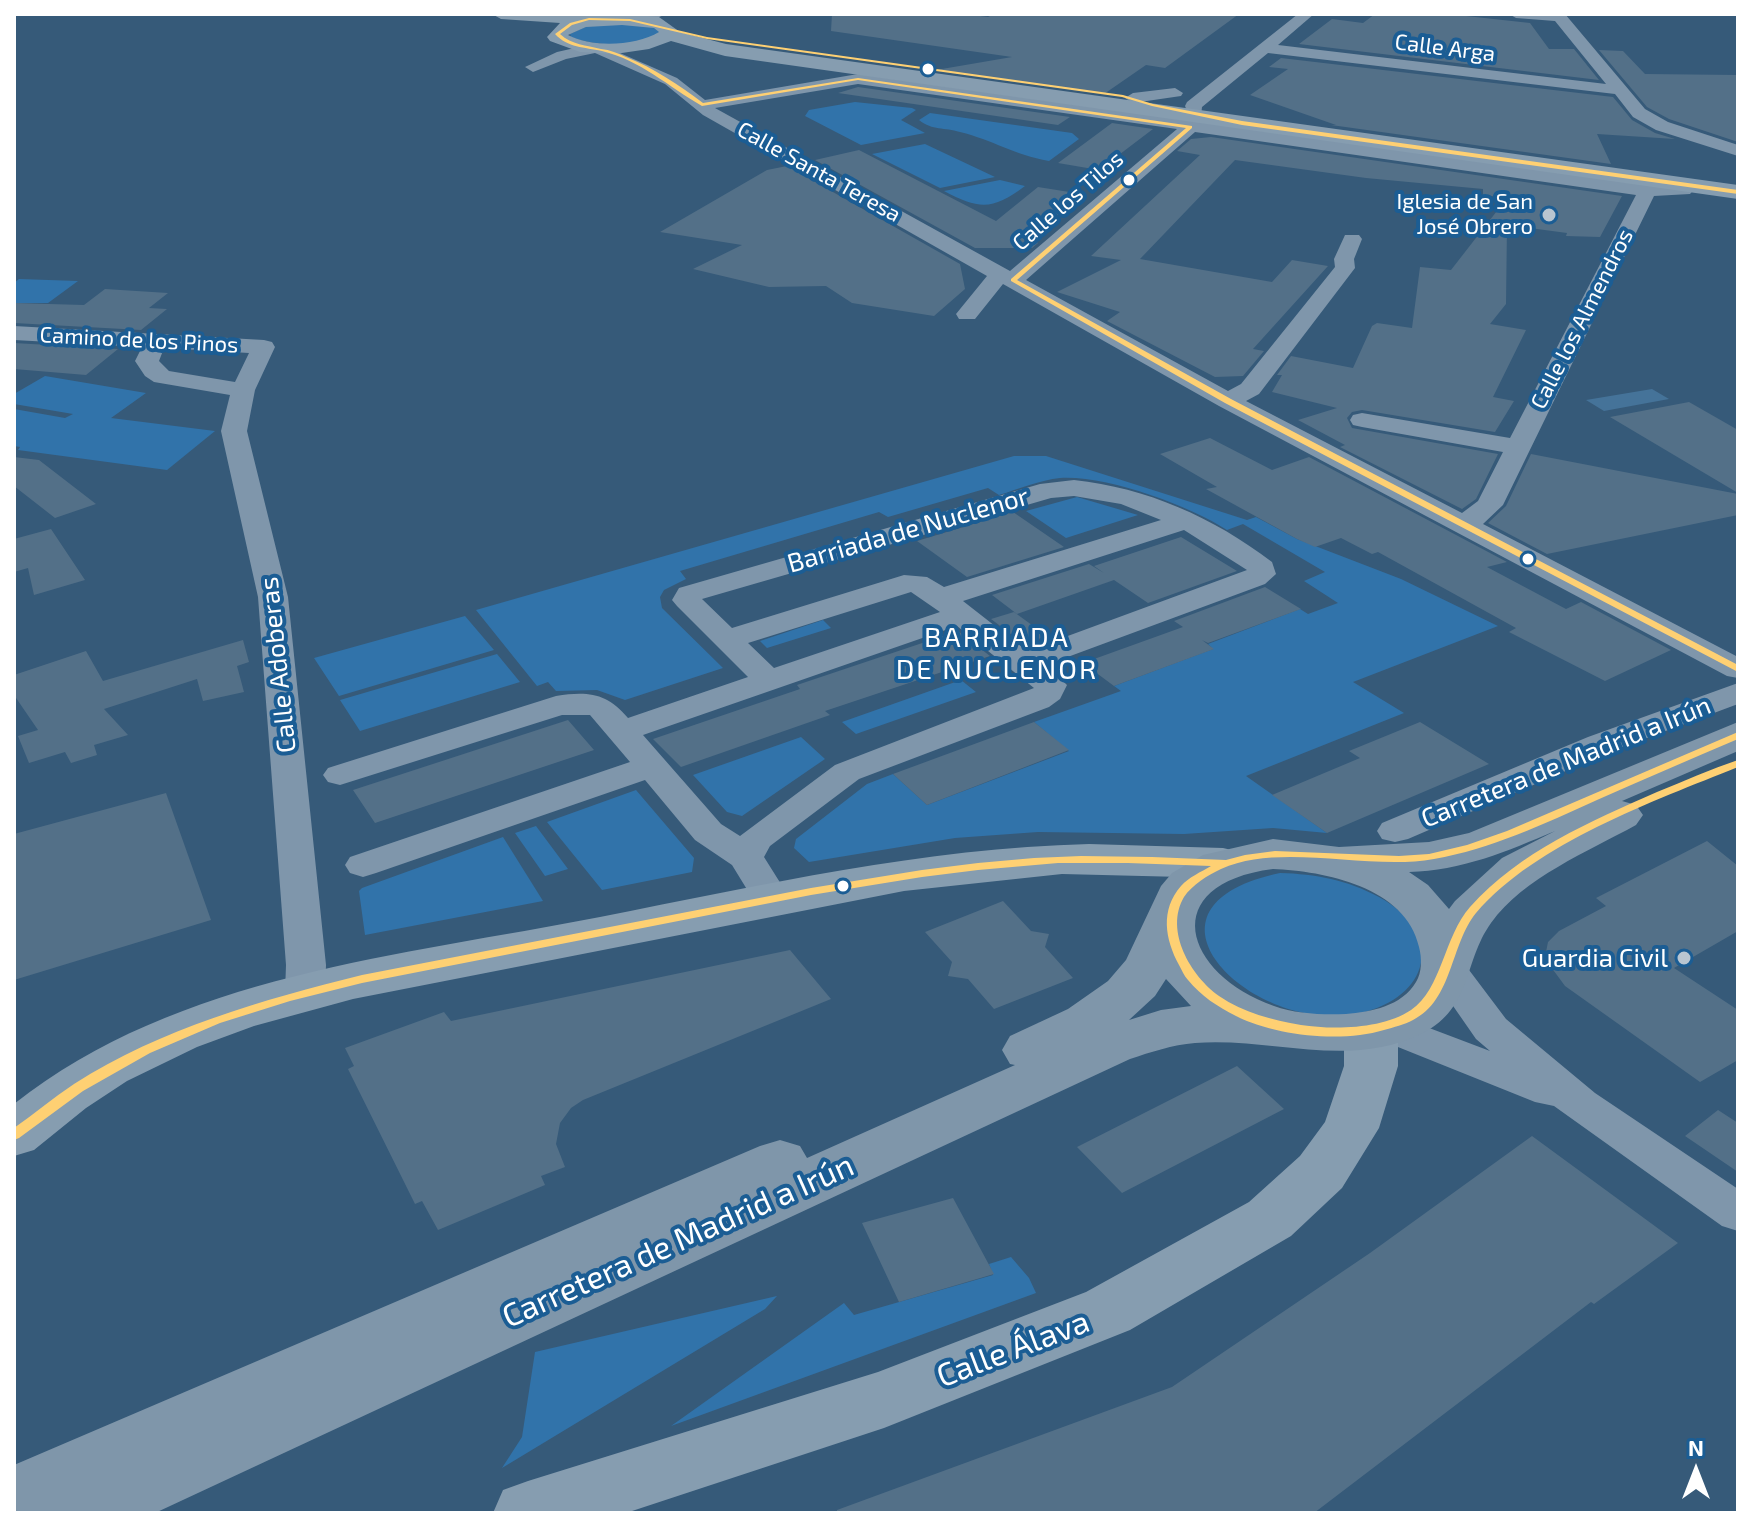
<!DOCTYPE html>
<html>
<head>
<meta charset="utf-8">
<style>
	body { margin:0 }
	#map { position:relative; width:1752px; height:1527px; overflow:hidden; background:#365a79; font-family:"Exo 2",sans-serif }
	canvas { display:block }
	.frame { position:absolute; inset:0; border:16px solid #fff; pointer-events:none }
	.north { position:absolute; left:1656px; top:1431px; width:80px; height:80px; -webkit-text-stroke:6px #1b5d94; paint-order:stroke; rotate:0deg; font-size:22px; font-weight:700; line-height:32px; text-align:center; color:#fff }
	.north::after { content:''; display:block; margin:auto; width:28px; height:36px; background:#fff; clip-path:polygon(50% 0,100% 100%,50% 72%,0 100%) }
</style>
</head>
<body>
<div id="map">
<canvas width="1752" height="1527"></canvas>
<div class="frame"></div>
<div class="north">N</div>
</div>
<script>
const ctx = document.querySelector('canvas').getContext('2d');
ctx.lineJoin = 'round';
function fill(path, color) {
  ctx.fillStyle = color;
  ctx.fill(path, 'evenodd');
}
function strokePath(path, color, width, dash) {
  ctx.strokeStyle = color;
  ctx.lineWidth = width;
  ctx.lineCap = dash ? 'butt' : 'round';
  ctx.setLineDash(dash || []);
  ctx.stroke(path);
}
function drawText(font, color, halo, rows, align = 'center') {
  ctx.font = font + ' "Exo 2",sans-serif';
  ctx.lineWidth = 8;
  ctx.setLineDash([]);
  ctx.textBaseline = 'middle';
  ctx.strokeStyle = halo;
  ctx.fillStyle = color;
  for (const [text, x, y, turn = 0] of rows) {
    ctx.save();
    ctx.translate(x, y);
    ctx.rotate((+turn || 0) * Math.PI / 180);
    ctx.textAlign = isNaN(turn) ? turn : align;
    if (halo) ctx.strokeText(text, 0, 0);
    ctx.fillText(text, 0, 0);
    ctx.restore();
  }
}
fill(new Path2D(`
	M592,24H647L660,31C644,50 594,46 571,37L570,34Z
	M855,102L912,108L916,110L901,120L925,133L861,145L805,116L809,110Z
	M930,113L1072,133L1079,139L1049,161C1014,155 993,140 960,132C944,127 933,131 919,120Z
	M925,144L995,177L940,188L872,154Z
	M1000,180L1025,186C993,210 980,210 944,191Z
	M19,279L78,281L48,303H14V283Z
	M45,376L146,393L111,418L215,431L167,470L18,450L20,447L14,446V409L65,418L73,414L14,404V394Z
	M1014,456H1046L1247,520L1256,517L1297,539L1401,579L1498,626L1353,682L1404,713L1246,776L1327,833L1273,828L1184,834L1038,832L955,838L809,862L794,848L796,839L867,784L893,774L927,805L1069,751L1034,722L1121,691L1114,686L1213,649L1208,644L1300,609L1308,614L1338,603L1304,581L1325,572L1243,524L1227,530C1188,505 1106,475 1060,478C1040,480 1019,489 999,495L988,488L888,517L879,512L680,571L686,579L664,590L660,597L662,608L723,668L625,700L597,690L556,691L548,682L537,686L476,610Z
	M1077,497L1138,515L1066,538L1026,511Z
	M465,616L494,650L339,696L314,658Z
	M823,620L831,628L767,648L760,641Z
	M497,654L520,682L360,731L340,700Z
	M961,680L976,692L856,734L842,722Z
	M801,737L825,759L742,816L727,812L693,775Z
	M636,790L694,858L692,872L602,890L547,822Z
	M536,826L568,869L545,876L515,833Z
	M503,837L543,901L365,935L359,891L362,888Z
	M1280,873C1316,874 1347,880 1379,897C1442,931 1434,993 1365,1012C1260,1041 1114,908 1280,873Z
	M1011,1257L1029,1278L1036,1293L671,1426L844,1303L854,1315L993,1275L989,1264Z
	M777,1296L765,1309L502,1468L522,1437L535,1352Z`), '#3173aa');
fill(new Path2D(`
	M1652,389L1669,399L1604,411L1586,400Z`), '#457399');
fill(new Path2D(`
	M832,14H965L988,17L994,14H1239L1165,68L1146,65L1104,94L936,70L1012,57L831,31Z
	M1375,14H1448L1530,23L1549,49H1574L1599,80L1299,44L1332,19L1363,23Z
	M1599,50L1623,51L1645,74L1738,75V142L1669,119L1647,107Z
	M1281,58L1613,97L1632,120L1655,133L1675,139L1597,134L1611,164L1331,125H1336L1250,95L1288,69L1269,67Z
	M858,87L1070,117L1058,125L838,93Z
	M1112,123L1153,129L1099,170L1058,163Z
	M1211,137L1622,196L1600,237L1566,236L1567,233L1507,225L1506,304L1490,324L1526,330L1493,397L1514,401L1495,432L1362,410L1352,412L1347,418L1352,428L1498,454L1476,499L1462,509L1340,447L1345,445L1298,420L1337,408L1272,392L1282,375H1277L1291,356L1353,368L1372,326L1377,323L1412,328L1420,267L1451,270L1507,198L1483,195V189L1366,178L1235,160L1140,259L1272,282L1292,260L1328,266L1253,349L1264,351L1243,376L1215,377L1107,321L1120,312L1057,292L1121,260L1091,256L1200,155L1177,151L1191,139Z
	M859,150L996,221L1038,187L1082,194L1030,239L1038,243L1032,248H975L815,160Z
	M787,166L960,264L965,289L934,316L852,303L826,286L769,287L693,269L742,245L660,232L767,170Z
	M105,289L168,293L149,308L167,309L141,330L14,323V303L84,305Z
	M14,343L118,349L86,375L14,369Z
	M1689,402L1738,430V493L1610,417Z
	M1210,438L1272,470L1309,457L1507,562L1487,567L1566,609L1581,602L1671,650L1605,681L1509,632L1516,628L1378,552L1372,554L1341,538L1315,547L1297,539L1206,489L1217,487L1160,454Z
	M1531,454L1738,494V515L1547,554L1488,523L1506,506Z
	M14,457L39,460L96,504L55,518L14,486Z
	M1013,512L1064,547L967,577L917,541Z
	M51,529L85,580L34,595L28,568L14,572V539Z
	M1181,537L1237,571L1148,603L1114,580L1017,614L992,595L1089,564L1104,573L1094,566Z
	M1265,587L1301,609L1208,643L1202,640L1214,649L1114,686L1083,663L1183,627L1174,621Z
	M1014,612L1047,636L1024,644L991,619Z
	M958,631L990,656L825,711L830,715L681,767L653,739L800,689L797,685Z
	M243,640L249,662L237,666L244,692L203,701L197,679L104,709L128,735L94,745L97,755L71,763L65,752L29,763L18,736L38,730L14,695V675L86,651L103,681Z
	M568,720L594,750L375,823L353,790Z
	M1034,722L1069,750L927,805L893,774Z
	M1420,722L1489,764L1327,833L1272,795L1360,758L1349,751Z
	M166,793L211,920L14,980V834Z
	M1707,841L1738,866V931L1674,968L1738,1010V1060L1700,1082L1565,986L1551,967L1546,952L1548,942L1559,931L1606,906L1596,898Z
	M1003,901L1031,931L1049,934L1045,947L1073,978L994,1009L968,979L948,976L952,962L925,932Z
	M790,950L831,999L583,1100L571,1108L560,1123L556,1144L565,1167L541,1176L545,1185L438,1230L422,1201L415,1204L348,1069L354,1066L345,1048L444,1012L451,1021Z
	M1237,1066L1284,1109L1122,1193L1077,1147Z
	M1718,1110L1738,1123V1172L1685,1136Z
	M1532,1136L1678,1243L1594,1304L1591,1302L1314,1513H837V1510L1172,1387L1370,1253Z
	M953,1198L994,1274L899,1302L862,1223Z`), '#537088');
fill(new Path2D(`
	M627,14H665C655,21 625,27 615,19Z
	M1298,14H1314L1278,45L1606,84L1555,21L1516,18L1509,14H1565L1645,109L1668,122L1738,145V156L1656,130L1633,117L1615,94L1268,53L1202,107L1201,116H1189L1185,106L1187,102Z
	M597,43L677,78L705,100L858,74L1647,185L1695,182L1697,186L1690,194L1654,196L1503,505L1483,524L1738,657V678L1727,676L1219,406L1003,284L975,319H959L956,314L987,276L703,115L665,84L595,53L566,59L533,72L525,67L557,52ZM858,84L1177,129L1010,271L715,108ZM1195,132L1636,195L1510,438L1362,413L1353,415L1350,420L1353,425L1362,427L1503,452L1478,501L1462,513L1246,401L1259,394L1355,268L1354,259L1362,239L1359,235H1345L1334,259L1335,267L1241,384L1228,391L1026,280Z
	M1175,88L1183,93L1181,96L1133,103L1125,98L1133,93Z
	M14,326L264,340L272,342L275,347L255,390L247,431L288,597L326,965L325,993L319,1003L305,1007L291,1003L285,993L286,965L258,597L221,431L230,395L154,382L145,376L135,361L142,347L14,340ZM164,348L249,353L235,382L169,371L159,361Z
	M1074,480C1147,488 1213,517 1272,562L1276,574L1265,584L1046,665L1067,685L1060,699L1049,707L859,779L770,846L764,857L791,900L785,909L772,912L759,909L732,865L695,840L645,780L376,873L363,877L350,873L345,865L350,857L630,762L590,715H562L340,785L328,782L323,775L328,768L556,696C588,691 607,693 628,718L748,677L677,606L672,600L679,588L1040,484ZM1074,496L1121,504L1161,520L944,587L927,577L904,575L732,628L702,599L1051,498ZM1184,530L1247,570L1027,651L963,601ZM911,592L940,612L774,668L748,643ZM957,626L1034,688L835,765L740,836L721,824L643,735Z
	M1738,683V704L1612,751L1408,839L1395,842L1382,839L1377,831L1382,823L1588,737Z
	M1446,954L1460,958L1506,1019L1595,1093L1738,1189V1231L1722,1226L1554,1106L1535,1102L1373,1037L1367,1027L1373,1017L1387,1012L1490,1051L1476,1039L1426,967L1432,958Z`), '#7f96ab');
fill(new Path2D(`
	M492,14H627L659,17L680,32L726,44L1738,185V199L725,56L671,41L649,49L615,54L580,52L550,41L547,37L560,23L501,19ZM622,25L654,28L659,32C636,46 592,48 568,35L586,27Z
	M1089,844L1223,848L1240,852L1247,863L1240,874L1223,878L1062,874L904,891L353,999L254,1026L197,1047L127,1081L86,1108L34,1150L14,1156V1104C179,974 401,956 600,917C762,885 924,848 1089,844Z
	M1371,1012L1390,1018L1398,1031V1066L1379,1128L1342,1188L1291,1236L1130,1330L884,1428L626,1513H493L503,1490L528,1481L878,1372L1086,1292L1249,1202L1300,1156L1325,1122L1344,1066V1031L1352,1018Z`), '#869db0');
fill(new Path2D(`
	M1738,722V751L1622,801L1636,805L1643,815L1636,825C1589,851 1523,878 1491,923C1463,962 1473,1007 1423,1033C1349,1070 1272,1037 1195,1043C1172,1045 1151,1052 1130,1059L155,1513H14V1465L760,1146L780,1140L800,1146L807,1158L1015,1065L1010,1064L1002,1050L1010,1036L1068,1009L1108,981L1126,960L1161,886L1172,873L1203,855L1273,839L1339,847L1429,842L1469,833ZM1555,831L1502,858L1455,901L1449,909L1428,885L1409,872C1461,871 1508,851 1555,831ZM1273,869C1324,871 1406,887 1419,947C1422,958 1422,973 1416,982C1402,1006 1371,1012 1346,1014C1323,1015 1296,1014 1274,1006C1183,974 1156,884 1273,869ZM1166,979L1191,1006L1161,1010L1129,1020L1155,996Z`), '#7f96aa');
fill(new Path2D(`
	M589,18L630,19L707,37L1123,95L1153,104L1242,121L1738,190V194L1242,125L1152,106L1122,97L707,39L630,21L589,20L572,25L560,34C572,45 586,45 601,49C610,50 618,53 626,57C654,68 679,85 703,103L858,78L1192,126V128L1017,280L1231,399L1738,665V672L1225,403L1011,281V279L1186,128L858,80L702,106C669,87 640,60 602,51C584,47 568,48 555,34L570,23Z
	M1738,732V739C1691,759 1644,779 1597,800C1544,824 1491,849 1434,859C1368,871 1281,842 1221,869C1208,875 1192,885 1184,897C1164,931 1191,976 1219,996C1244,1013 1272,1020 1301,1025C1334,1030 1383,1029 1411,1010C1442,989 1444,936 1470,907C1519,852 1591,821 1657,792C1684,781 1711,769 1738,760V767C1654,801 1536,843 1476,913C1450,945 1453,1000 1413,1020C1404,1025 1394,1027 1384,1030C1341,1043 1276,1036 1236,1016C1218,1007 1201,996 1188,980C1184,976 1182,970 1179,965C1165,939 1160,910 1181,886C1189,877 1201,872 1211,866L1128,863H1058L978,870L922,877L811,895L362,983L290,1001L220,1023L150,1053L83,1091L19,1138L14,1140V1128C34,1114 53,1098 74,1084C162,1028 262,1000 362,975L811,888L922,870L978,863L1034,858L1081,856L1152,857L1226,860L1245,855L1275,851L1399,856L1429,854L1467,845L1507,831Z`), '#fed073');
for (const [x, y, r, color] of [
	[928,69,7,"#fff"],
	[1129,180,7,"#fff"],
	[1549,215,8,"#b9c5d0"],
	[1528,559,7,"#fff"],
	[843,886,7,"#fff"],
	[1684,958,8,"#b9c5d0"]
]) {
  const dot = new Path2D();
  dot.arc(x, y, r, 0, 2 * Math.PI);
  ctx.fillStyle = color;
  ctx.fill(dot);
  strokePath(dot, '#1b5d94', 3);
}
drawText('22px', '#fff', '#1b5d94', [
	["Calle Arga",1445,48,7],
	["Calle Santa Teresa",819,172,29],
	["Calle los Tilos",1068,201,-41],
	["Calle los Almendros",1582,319,-63],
	["Camino de los Pinos",139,340,3]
]);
drawText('22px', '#fff', '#1b5d94', [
	["Iglesia de San",1533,202],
	["José Obrero",1533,227]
], 'right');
drawText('26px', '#fff', '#1b5d94', [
	["Barriada de Nuclenor",908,530,-16],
	["Calle Adoberas",278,665,-96],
	["Carretera de Madrid a Irún",1566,762,-22]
]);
drawText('26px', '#fff', '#1b5d94', [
	["Guardia Civil",1668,958]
], 'right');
ctx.letterSpacing = '2px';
drawText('28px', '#fff', '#1b5d94', [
	["BARRIADA",997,638],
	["DE NUCLENOR",997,670]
]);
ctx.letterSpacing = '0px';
drawText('32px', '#fff', '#1b5d94', [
	["Carretera de Madrid a Irún",678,1241,-24],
	["Calle Álava",1013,1349,-21]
]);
</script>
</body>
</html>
